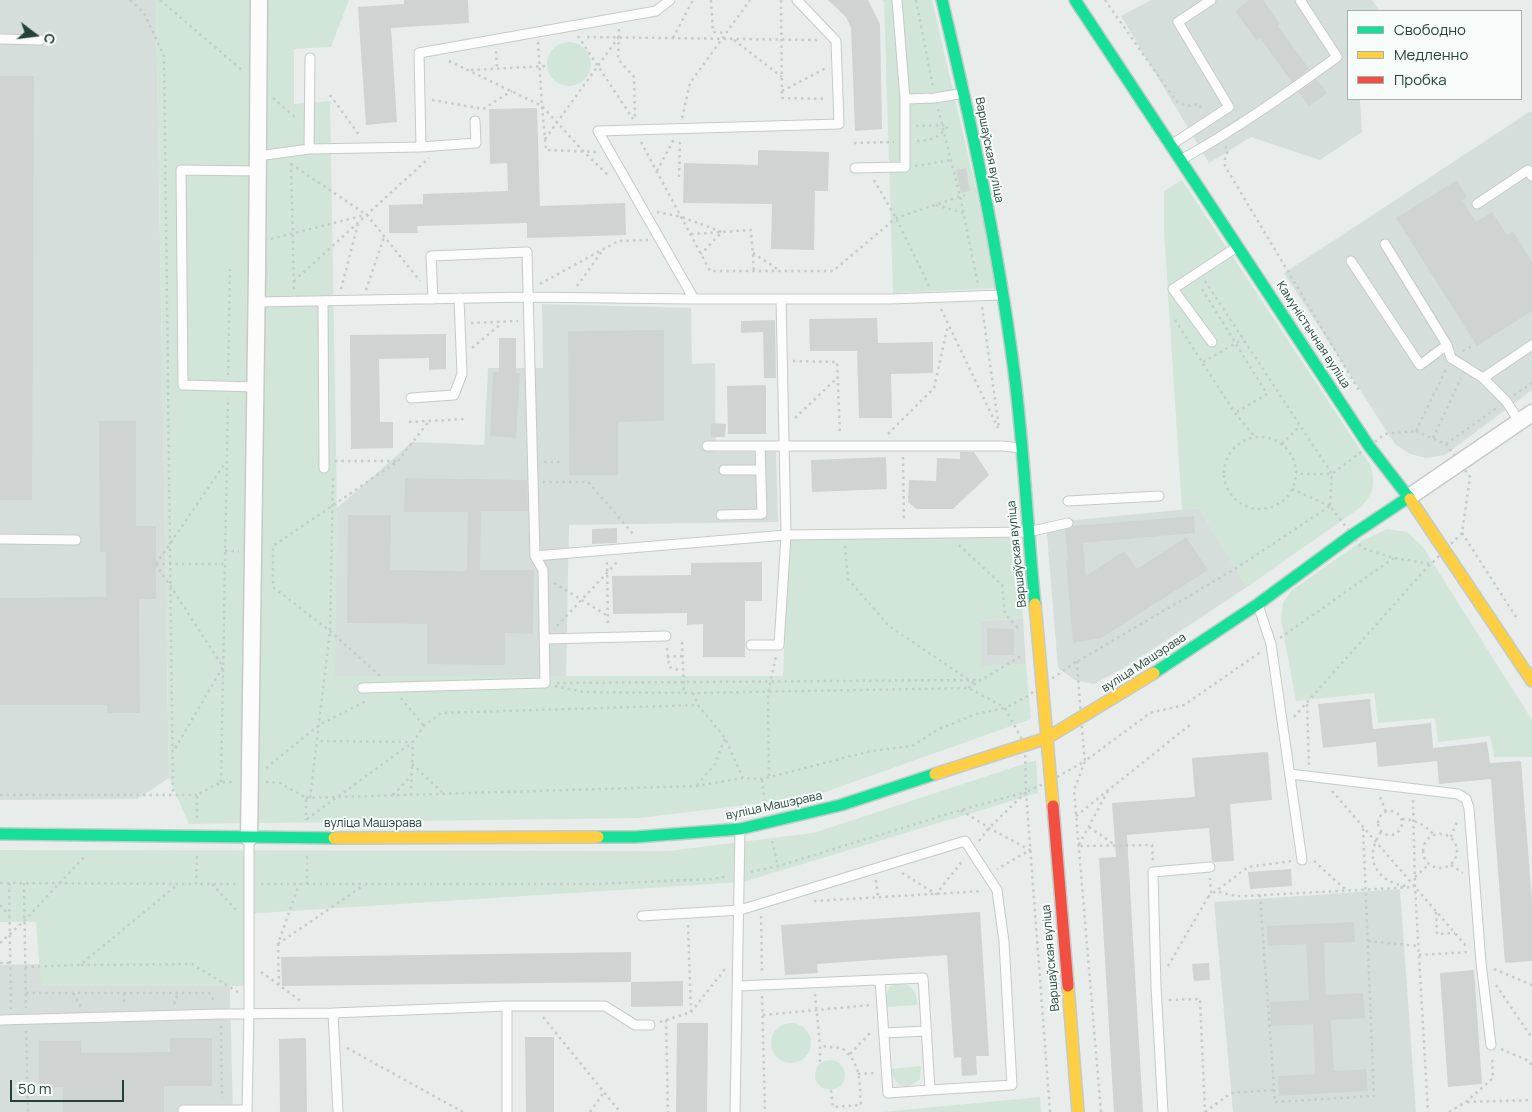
<!DOCTYPE html>
<html>
<head>
<meta charset="utf-8">
<style>
	body { margin:0 }
	#map { position:relative; width:1532px; height:1112px; overflow:hidden; background:#e8edeb; font-family:Manrope,sans-serif }
	canvas { display:block }
	.legend { position:absolute; left:1347px; top:10px; width:175px; height:90px; box-sizing:border-box; background:#f7fbf9; border:1px solid #a3b1ad; margin:0; padding:6px 9px; list-style:none; font-size:15px; color:#24423a }
	.legend li { display:flex; align-items:center; gap:10px; height:25px }
	.legend b { width:25px; border:1px solid #a3b1ad }
	.north { position:absolute; left:10px; top:10px; width:50px; height:50px; -webkit-text-stroke:4px #f7fbf9; paint-order:stroke; rotate:105deg; font-size:14px; font-weight:700; line-height:20px; text-align:center; color:#24423a }
	.north::after { content:''; display:block; margin:auto; width:18px; height:22px; background:#24423a; clip-path:polygon(50% 0,100% 100%,50% 72%,0 100%) }
	.scale { position:absolute; left:10px; top:1080px; width:114px; height:22px; box-sizing:border-box; border:2px solid #24423a; border-top:0; padding-left:6px; font-size:15px; line-height:18px; white-space:nowrap; color:#24423a; -webkit-text-stroke:4px #f7fbf9; paint-order:stroke }
</style>
</head>
<body>
<div id="map">
<canvas width="1532" height="1112"></canvas>
<ul class="legend">
<li><b style="height:6px;background:#16e098"></b>Свободно</li>
<li><b style="height:6px;background:#ffcf43"></b>Медленно</li>
<li><b style="height:6px;background:#f24e42"></b>Пробка</li>
</ul>
<div class="north">С</div>
<div class="scale">50 m</div>
</div>
<script>
const ctx = document.querySelector('canvas').getContext('2d');
ctx.lineJoin = 'round';
function fill(path, color) {
  ctx.fillStyle = color;
  ctx.fill(path, 'evenodd');
}
function strokePath(path, color, width, dash) {
  ctx.strokeStyle = color;
  ctx.lineWidth = width;
  ctx.lineCap = dash ? 'butt' : 'round';
  ctx.setLineDash(dash || []);
  ctx.stroke(path);
}
function drawText(font, color, halo, rows, align = 'center') {
  ctx.font = font + ' Manrope,sans-serif';
  ctx.lineWidth = 4;
  ctx.setLineDash([]);
  ctx.textBaseline = 'middle';
  ctx.strokeStyle = halo;
  ctx.fillStyle = color;
  for (const [text, x, y, turn = 0] of rows) {
    ctx.save();
    ctx.translate(x, y);
    ctx.rotate((+turn || 0) * Math.PI / 180);
    ctx.textAlign = isNaN(turn) ? turn : align;
    if (halo) ctx.strokeText(text, 0, 0);
    ctx.fillText(text, 0, 0);
    ctx.restore();
  }
}
fill(new Path2D(`
	M0,0H156L169,778L137,799L0,800Z
	M1151,0H1372L1380,11H1348V99H1360L1362,132L1320,160L1251,137L1209,163L1121,16Z
	M1531,111L1532,114V390L1445,455L1426,458L1410,454L1395,444L1284,273Z
	M542,304L691,308L692,364L715,363L716,452H776L778,522L569,525L566,676H730L290,752L291,510L337,508L412,442L484,445L488,368H543Z
	M1199,508L1247,587L1124,668L1094,684L1075,680L1058,668L1046,523Z
	M1023,618L1026,664L981,667V621Z
	M1400,889L1416,1112H1233L1214,902Z
	M229,959L233,1112H0V965Z`), '#d6dedb');
fill(new Path2D(`
	M156,0H349L331,47L294,49V104L330,101L337,508L335,676H783L788,536L1015,533L1023,618L981,621V666L1026,664L1031,719L811,797L640,818L189,824L169,778Z
	M882,0H932L999,288L893,293L884,2Z
	M547 64a22 22 0 1 1 44 0a22 22 0 1 1-44 0Z
	M1182,180L1371,466C1375,485 1374,493 1361,507L1247,587L1199,508L1182,510L1164,232V191Z
	M1387,529L1407,532L1423,547L1532,720V757H1494L1490,736L1438,742L1435,718L1378,723L1374,693L1296,701L1281,620L1283,603L1292,590L1362,541Z
	M1036,760L1038,793L743,882L244,914L245,986H41L36,922H0V850L668,851L813,833Z
	M900,982C913,986 916,992 918,1005L887,1007L886,997L889,987Z
	M771 1043a20 20 0 1 1 40 0a20 20 0 1 1-40 0Z
	M815 1075a15 15 0 1 1 30 0a15 15 0 1 1-30 0Z
	M921,1066L920,1079C906,1092 894,1087 891,1069Z
	M1040,1097L1041,1112H882Z`), '#d1e6d8');
fill(new Path2D(`
	M404,0H468L469,23L391,28L397,122L366,125L358,7L404,4Z
	M828,0H868L880,24L882,129L855,131L851,28L846,17Z
	M1249,0H1263L1280,24L1278,26L1309,69L1292,82L1260,38L1257,41L1235,11Z
	M0,76H34L32,500H0Z
	M1316,79L1327,93L1309,106L1299,92Z
	M537,108L540,206L625,203L626,235L527,238V223L417,226L418,233H389V205L423,204V194L508,191L507,163L490,164L489,109Z
	M758,150L829,152L828,191H815L814,250L771,249L772,204L683,203L684,163L758,165Z
	M966,168L970,191L961,193L956,170Z
	M1457,180L1467,197L1462,200L1476,222L1492,212L1507,235L1513,231L1532,262V311L1477,346L1396,218Z
	M877,318L878,343L933,342V373L891,374L892,418H859L857,351H810L809,319Z
	M775,320L776,378H764L763,332L741,333V321Z
	M664,330V421L618,422V475H569L568,331Z
	M446,334V369L429,370V358L379,359L380,422H393V448L351,449L350,335Z
	M499,338H516V373H520L516,438L490,436L493,372H499Z
	M766,385V434H728L727,386Z
	M99,421H136V526H156V599H139L140,713H107V705H0V598L106,597V552H100Z
	M711,423L726,424L725,437H711Z
	M960,452H974L989,475L953,509H916L908,502L909,480L936,481L937,458L960,459Z
	M886,457L887,489L812,492L811,460Z
	M405,478L527,480L528,511H481L480,570H534L533,634L505,633V665L427,664V624L347,623L348,515H391L390,570L467,571L468,512H404Z
	M1194,516L1195,533L1083,543L1086,576L1124,551L1137,569L1186,537L1208,570L1101,638L1073,643L1066,560H1068L1065,530L1073,526Z
	M617,528V543L592,544V529Z
	M762,562V601H745V657H703V624L687,625V613L613,614L612,576L691,575V563Z
	M987,628L1014,629V655H987Z
	M1370,699L1373,729L1431,723L1433,748L1487,742L1490,763L1521,761L1532,900V961L1505,963L1491,779L1439,784L1437,761L1378,767L1376,742L1323,748L1318,704Z
	M1268,752L1272,800L1230,804L1234,861L1214,862L1212,861L1209,828L1127,835L1143,1112H1114L1099,858L1116,857L1112,803L1195,797L1192,758Z
	M1291,869L1292,886L1250,889L1248,872Z
	M980,912L989,1056H976L977,1075L962,1076L961,1057L954,1058L947,955L817,964L818,973L785,975L781,925Z
	M1354,922L1355,942L1324,943L1326,995L1363,993L1365,1018L1331,1020L1334,1071L1366,1069L1368,1091L1279,1096L1278,1076L1315,1074L1313,1024L1271,1026L1270,1002L1309,1000L1306,944L1268,946L1267,926Z
	M631,952V982L282,986L281,957Z
	M1209,963L1210,980L1194,981L1192,964Z
	M1474,970L1482,1084L1448,1087L1440,973Z
	M683,981V1006L631,1007V982Z
	M677,1023H708L707,1112H676Z
	M525,1037H554V1112H526Z
	M170,1038H212V1086H164V1112H63V1087H39V1041H81V1053L170,1052Z
	M306,1038L307,1112H280L279,1039Z`), '#cfd4d2');
const lane = new Path2D(`
	M897,0L905,99L935,98L964,93
	M0,39L40,40
	M1174,143L1229,107L1178,22L1211,0
	M421,147L476,143L475,121
	M309,149L310,58
	M258,156L309,149L421,147L419,53L656,11L670,0
	M1184,158C1238,128 1287,93 1337,57L1300,0
	M855,168L905,167V99
	M1477,204L1528,170L1532,176
	M1385,244L1447,345L1451,358L1483,378L1506,401L1519,421
	M1351,261L1420,365L1447,345
	M694,299L598,131L839,124L836,41L797,0
	M323,301L324,468
	M257,302L529,297L688,299H890L1001,295
	M1212,342L1173,289L1237,247
	M1483,378L1532,345
	M256,387L183,385L181,170L258,171
	M411,398L454,395L462,374L459,298
	M707,446H1002L1021,448
	M724,470H761
	M1068,501L1159,496
	M721,515L762,514L760,446
	M0,539L76,540
	M535,556L786,535L1028,532L1068,523
	M1258,605L1271,644L1302,860
	M544,639L666,636
	M751,645H779L786,535L781,299
	M362,688L545,683L543,570L535,556L527,252L431,256L433,299
	M1290,774L1458,794L1466,799L1469,808L1481,963L1491,1045
	M642,916L740,910L965,841L997,890L1004,942L1012,1085L930,1090L923,978L738,986
	M880,980L888,1093L930,1090
	M507,1006V1112
	M333,1013L338,1112
	M0,1020L221,1014L333,1013L507,1006H605L635,1025H650
	M884,1033L927,1031
	M183,1110H247
	M247,1112L249,1013V838
	M735,1112L740,829
	M1163,1112L1156,987L1153,872L1210,867`);
const street = new Path2D(`
	M1409,497L1532,413
	M249,838L257,272L259,0`);
const fast = new Path2D(`
	M942,0C971,122 998,246 1014,371C1024,448 1027,526 1035,604
	M1075,0L1369,446L1410,499
	M1154,673L1258,604L1352,535L1409,497
	M0,834L334,838
	M598,837H635L740,829L841,805L935,774`);
const slow = new Path2D(`
	M1410,499L1532,681
	M1035,604L1053,806
	M935,774L1047,738L1154,673
	M334,838L598,837
	M1068,986L1078,1112`);
const jam = new Path2D(`
	M1053,806L1068,986`);
strokePath(lane, '#c5cac8', 11);
strokePath(street, '#c5cac8', 19);
strokePath(fast, '#c3cbc8', 14);
strokePath(slow, '#c3cbc8', 14);
strokePath(jam, '#c3cbc8', 14);
strokePath(new Path2D(`
	M130,0L144,13L164,56L173,795
	M160,0L243,71
	M711,0L713,32L726,33
	M781,0L782,98L826,99
	M916,0L933,87
	M1105,0L1176,101L1187,106L1199,104L1202,110
	M619,29L618,59L634,77L635,118
	M578,36L633,119
	M587,37L819,40
	M673,38L693,0
	M734,40L782,77
	M538,42L542,106L583,151L610,177
	M496,51L497,69
	M449,61L542,106L546,150L597,152
	M471,70L547,66
	M782,91L826,68
	M330,95L360,136
	M273,98L297,119
	M432,100L483,109L512,91
	M938,109L960,196L978,284
	M682,118L690,83L750,0
	M916,126L949,125
	M545,139L618,38
	M917,141C934,140 939,137 950,124
	M641,142L710,271H833L896,218L965,195
	M854,143L894,142
	M1225,146L1228,150L1225,159V166L1360,392
	M291,163L294,290
	M291,164L367,215L420,281
	M915,166L951,160
	M657,171L674,139
	M679,177L680,141
	M874,180L896,218L929,286
	M936,205L963,213
	M657,212L682,217L722,232L701,254
	M691,234L751,230L754,271
	M271,239L365,215
	M753,253L779,270
	M294,281L429,158
	M1205,281L1332,474H1296
	M540,284L618,241L648,240
	M577,286L603,250
	M341,289L358,224
	M1202,289L1267,394L1235,413
	M366,290L384,237
	M982,307L999,428
	M941,309L998,428
	M1175,320L1235,413L1255,437
	M471,323L518,321
	M472,348L502,323
	M1463,351L1472,346
	M793,361L837,362L840,434
	M1203,362L1243,339
	M228,375L230,269
	M1514,395L1532,383
	M795,418L838,377
	M409,422L465,419
	M1416,431L1446,444L1470,477L1462,533L1431,564L1394,558L1362,548L1330,506L1332,474L1385,434Z
	M1416,431L1446,369
	M888,434L934,388L948,325
	M1224 473a36 36 0 1 1 72 0a36 36 0 1 1-72 0Z
	M1433,438L1461,378
	M1282,444L1300,426
	M1446,444L1498,407
	M903,457L904,522
	M335,461H397
	M544,462H561
	M543,482H588L635,536
	M1292,489L1330,506
	M1462,533L1518,620
	M959,545L1002,585L1005,614L1018,628
	M845,546L848,579L889,626L975,684
	M225,551H239
	M607,562L608,626
	M156,564L223,667L173,752
	M156,564L226,462
	M156,564H224
	M554,583L608,616
	M557,626L618,561
	M1280,638L1394,558
	M682,642L684,693
	M667,648L669,667L682,671
	M667,657L682,656
	M1077,661L1081,719L1085,761L1050,781L1026,792L1025,745L1005,708L1026,697Z
	M1078,661L1235,569L1330,506
	M380,676L330,631L273,587V546L398,461L429,421
	M557,683L981,680
	M555,686L584,692L693,693L968,688L1004,707
	M968,688L1021,656
	M693,693L698,705L725,738L743,778
	M401,698L424,726
	M1307,704L1309,766
	M1294,717L1430,564
	M412,764L444,794
	M266,768L319,725L366,701
	M769,776L768,693L776,656
	M762,780L765,804
	M221,782L228,398
	M266,782L280,783L306,798V820
	M697,785L715,764L725,738
	M1108,791L1078,846L1152,845L1153,861
	M1332,791L1467,947
	M1026,792L1050,1112
	M0,795H197
	M393,795L410,777
	M411,795L413,742L424,726L441,713L698,705
	M1380,797L1386,812
	M306,798L697,786L743,778L762,779L871,751L912,746L939,729L976,714L1005,708
	M310,798L330,631L333,475
	M1413,800L1415,887L1428,1112
	M961,810L989,828L1030,850L997,869
	M1378 823a12 12 0 1 1 24 0a12 12 0 1 1-24 0Z
	M1076,816L1191,724
	M197,818V795L221,782H235
	M307,819L413,742L317,741
	M1402,819C1416,820 1424,824 1434,835
	M1089,827L1115,845
	M1381,832C1363,858 1376,882 1406,886
	M1423 851a17 17 0 1 1 34 0a17 17 0 1 1-34 0Z
	M1451,837L1457,821
	M772,841L778,866
	M979,841L989,828L1025,793
	M197,856L196,884H238
	M307,856V884
	M1314,861L1346,890
	M1451,865L1463,873
	M751,872L778,866L961,810L1026,792
	M902,873L936,894L964,859
	M1415,877L1428,865
	M876,880L878,897
	M0,883L196,884
	M9,883L11,1009
	M24,883L26,1008
	M212,884L238,912
	M261,884H595L713,879L728,876
	M1219,892L1235,896H1245L1414,887
	M1260,895L1275,1102L1374,1096L1363,826
	M1208,897L1248,867L1292,861
	M814,901L983,891
	M0,905L9,915
	M1436,912L1437,934L1455,933
	M761,916L762,973
	M688,925L691,1012
	M1368,941L1418,946
	M0,943L24,921L86,855
	M278,944L364,885
	M1419,955L1470,952
	M0,963H10
	M81,965L192,964L238,992
	M1168,966L1211,892L1210,878
	M25,967L80,965L177,885
	M1494,969L1532,985
	M261,972L301,1001
	M279,985L278,944L299,884
	M1496,985L1532,1038
	M26,993H209L215,1002
	M73,993L81,1007
	M124,993V1005
	M815,994L820,1046
	M762,996L765,1112
	M1169,1000L1200,999L1205,1112
	M174,1004L178,993
	M763,1015L871,1005
	M543,1017L620,1112
	M666,1020L668,1112
	M660,1022L691,1012L725,969
	M221,1026L222,1098
	M26,1031L28,1112
	M347,1048L463,1112
	M1501,1049L1529,1061L1532,1066
	M850,1054L872,1031
	M820,1062V1046L842,1048C862,1064 859,1082 861,1105L833,1107L831,1090
	M858,1074L875,1073
	M1467,1102L1532,1100
	M590,1112L604,1092
	M1101,1112L1074,790L1085,761L1150,713L1184,705L1262,651
	M1205,1112L1231,1093L1274,1090
	M1449,1112L1466,1102L1493,1078L1492,1056`), '#c3ccca', 2.5, [2.5, 4]);
strokePath(lane, '#fcfcfc', 9);
strokePath(street, '#fcfcfc', 16);
strokePath(fast, '#16e098', 11);
strokePath(slow, '#ffcf43', 11);
strokePath(jam, '#f24e42', 11);
drawText('12px', '#24423a', '#f7fbf9', [
	["Варшаўская вуліца",989,150,79],
	["Камуністычная вуліца",1313,335,57],
	["Варшаўская вуліца",1017,554,-96],
	["вуліца Машэрава",1144,663,-33],
	["вуліца Машэрава",774,806,-12],
	["вуліца Машэрава",373,824],
	["Варшаўская вуліца",1051,958,-95]
]);
</script>
</body>
</html>
